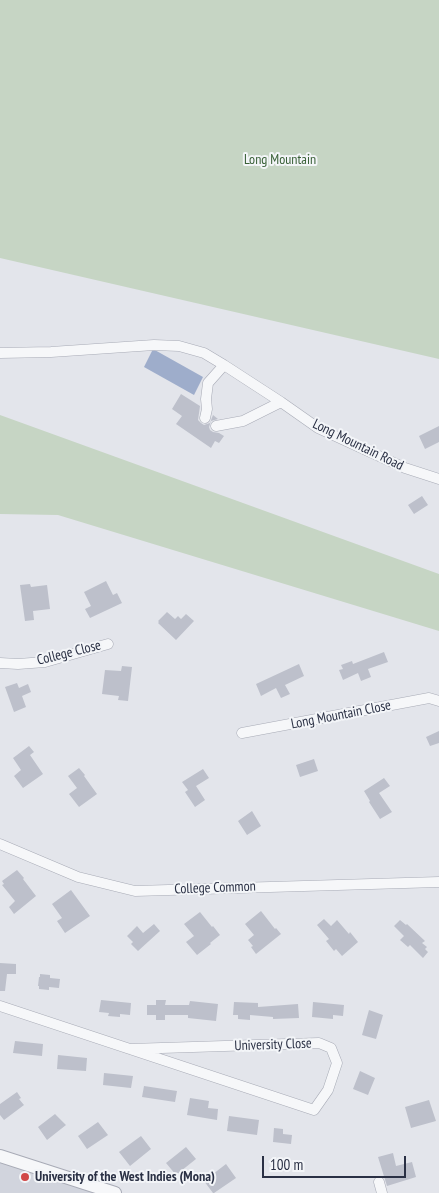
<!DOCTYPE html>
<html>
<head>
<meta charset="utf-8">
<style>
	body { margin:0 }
	#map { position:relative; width:439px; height:1193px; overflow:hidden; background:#e3e5eb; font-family:"PT Sans Narrow",sans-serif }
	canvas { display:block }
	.scale { position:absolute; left:262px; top:1156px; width:144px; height:22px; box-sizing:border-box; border:2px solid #2a3044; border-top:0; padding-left:6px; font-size:15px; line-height:18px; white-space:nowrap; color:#2a3044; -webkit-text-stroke:4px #f3f5f8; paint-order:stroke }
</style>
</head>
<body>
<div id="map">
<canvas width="439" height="1193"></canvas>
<div class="scale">100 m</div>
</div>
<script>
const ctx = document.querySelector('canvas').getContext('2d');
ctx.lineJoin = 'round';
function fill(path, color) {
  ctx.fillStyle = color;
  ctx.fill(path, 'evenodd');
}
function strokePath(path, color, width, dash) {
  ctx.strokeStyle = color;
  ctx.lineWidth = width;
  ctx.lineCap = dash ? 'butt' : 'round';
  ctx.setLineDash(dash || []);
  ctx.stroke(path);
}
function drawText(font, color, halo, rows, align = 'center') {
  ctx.font = font + ' "PT Sans Narrow",sans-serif';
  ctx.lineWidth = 4;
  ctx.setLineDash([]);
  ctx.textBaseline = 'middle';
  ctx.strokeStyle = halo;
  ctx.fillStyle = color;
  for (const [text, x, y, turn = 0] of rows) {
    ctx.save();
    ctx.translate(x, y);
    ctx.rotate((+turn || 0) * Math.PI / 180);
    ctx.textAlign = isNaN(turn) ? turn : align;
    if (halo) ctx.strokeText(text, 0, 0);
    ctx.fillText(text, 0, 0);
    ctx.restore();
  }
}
fill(new Path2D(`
	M0,1160L102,1193H0Z`), '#d1d4dd');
fill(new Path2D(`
	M0,0H439V359L0,258Z
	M0,415L439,574V631L58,515L0,514Z`), '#c6d5c4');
fill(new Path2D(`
	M153,349L203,377L194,395L144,367Z`), '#9eadcb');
fill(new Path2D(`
	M181,394L200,406L198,420L201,423L204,425L210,423L213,415L218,419L211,421L209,427L210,430L213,432L219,433L224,436L219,443L215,441L211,448L176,424L182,416L172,409Z
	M439,426V442L425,449L419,436Z
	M422,496L428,505L414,514L408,505Z
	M106,581L113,595L117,593L122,603L90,618L85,609L91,606L84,592Z
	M30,584L31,587L47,585L50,609L33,611L34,620L25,621L20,585Z
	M167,612L175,619L178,616L181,619L186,614L194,621L176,640L158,623L159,622L158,621Z
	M384,652L388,662L368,669L371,677L361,681L358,673L343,680L339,670L343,669L341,665L352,661L353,664Z
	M299,664L304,676L285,685L290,694L281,698L276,688L261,696L256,684Z
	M122,666L132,667L128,701L118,700L119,696L102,694L105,670L121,671Z
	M17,683L19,688L28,684L31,692L22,696L26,707L14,712L5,687Z
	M439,731V743L430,746L426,737Z
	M29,746L34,752L30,755L43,774L23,788L14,776L21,770L13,758Z
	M314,759L318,771L300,777L296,765Z
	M79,768L85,775L84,776L97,794L79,807L69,794L77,788L68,776Z
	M203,769L209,778L196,786L205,800L195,807L185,792L188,790L182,782Z
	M384,778L390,786L379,793L392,812L380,819L369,802L370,801L364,791Z
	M252,811L261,826L247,835L238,821Z
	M17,870L24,878L23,879L36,896L14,914L9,907L15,901L2,885L4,884L2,881Z
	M71,890L90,916L65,933L57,921L62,918L52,904Z
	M261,911L275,929L276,928L281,934L256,954L251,947L253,946L248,940L254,935L245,924Z
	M200,912L212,927L213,926L220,935L210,943L211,944L197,955L186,942L194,936L184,924Z
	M324,919L331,926L337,920L349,934L350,932L358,942L342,956L336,949L334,951L326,941L329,939L317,925Z
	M400,920L406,925L407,924L425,941L422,943L427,947L425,949L428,952L423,958L410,945L408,947L400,940L404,936L394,926Z
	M154,924L160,931L138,951L131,944L133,942L127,936L137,926L143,933Z
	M0,963L16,964V974H7L5,991H0Z
	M40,974L50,975V978L60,979L59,988L49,987V990L39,989V986H38L39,977H40Z
	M101,1000L131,1003L130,1015L120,1014V1017L108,1016L109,1013L99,1012Z
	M156,1000H166L165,1005H189L190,1001L218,1004L216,1021L188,1018V1015H165V1020H156V1015H147V1005H156Z
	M234,1002L258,1003V1007L298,1004L299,1018L273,1019V1017L250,1015V1020L238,1019V1015H233Z
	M313,1002L344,1005L343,1016L333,1015V1019L312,1017Z
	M369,1010L383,1015L376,1039L362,1035Z
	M15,1041L43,1044L42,1056L13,1053Z
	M58,1055L87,1058L86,1071L57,1069Z
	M360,1071L375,1078L368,1095L353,1089Z
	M104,1073L133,1076L131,1088L103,1085Z
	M144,1086L177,1091L175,1102L142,1097Z
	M17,1092L21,1098L19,1099L24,1105L4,1120L0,1115V1104Z
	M190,1098L209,1101L208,1108L218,1109L217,1120L187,1115Z
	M429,1100L436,1121L411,1128L405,1107Z
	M55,1114L66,1125L47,1140L38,1127Z
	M229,1116L259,1120L257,1135L227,1131Z
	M98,1122L108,1135L87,1149L78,1136Z
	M274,1128L283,1129V1134L292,1135L291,1144L273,1142Z
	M141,1136L151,1149L130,1166L119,1152Z
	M186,1147L196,1159L176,1175L166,1163Z
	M393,1153L396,1166L412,1162L416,1177L387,1186L378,1157Z
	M226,1164L236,1178L214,1193H213L204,1181Z`), '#bdc0cb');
const minor = new Path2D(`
	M0,353L51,352L154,345L179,346L204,353L224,365
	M205,418L207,409L206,399L208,383L224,365L281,402L318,428L405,468L439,479
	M216,426L243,421L281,402
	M0,663L18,664L45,662L108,644
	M242,733L429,698L439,701
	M0,844L78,877L135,891L439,882
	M0,1006L314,1110L328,1090L337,1063L331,1048L319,1043L130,1049
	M379,1182L382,1193`);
const tertiary = new Path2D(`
	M0,1156L115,1193`);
strokePath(minor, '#a8abb6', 11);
strokePath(tertiary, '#a8abb6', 14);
strokePath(minor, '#f6f7f9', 10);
strokePath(tertiary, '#f6f7f9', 12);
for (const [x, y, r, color] of [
	[25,1177,5,"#d14848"]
]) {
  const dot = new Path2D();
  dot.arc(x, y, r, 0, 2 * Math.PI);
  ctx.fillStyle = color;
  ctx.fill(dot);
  strokePath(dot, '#f3f5f8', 2);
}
drawText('14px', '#396037', '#f3f5f8', [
	["Long Mountain",280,160]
]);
drawText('14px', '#2a3044', '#f3f5f8', [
	["Long Mountain Road",358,445,26],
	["College Close",69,653,-14],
	["Long Mountain Close",341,715,-11],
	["College Common",215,888,-2],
	["University Close",273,1045,-2]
]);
drawText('bold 14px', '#2a3044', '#f3f5f8', [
	["University of the West Indies (Mona)",35,1177]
], 'left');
</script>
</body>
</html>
